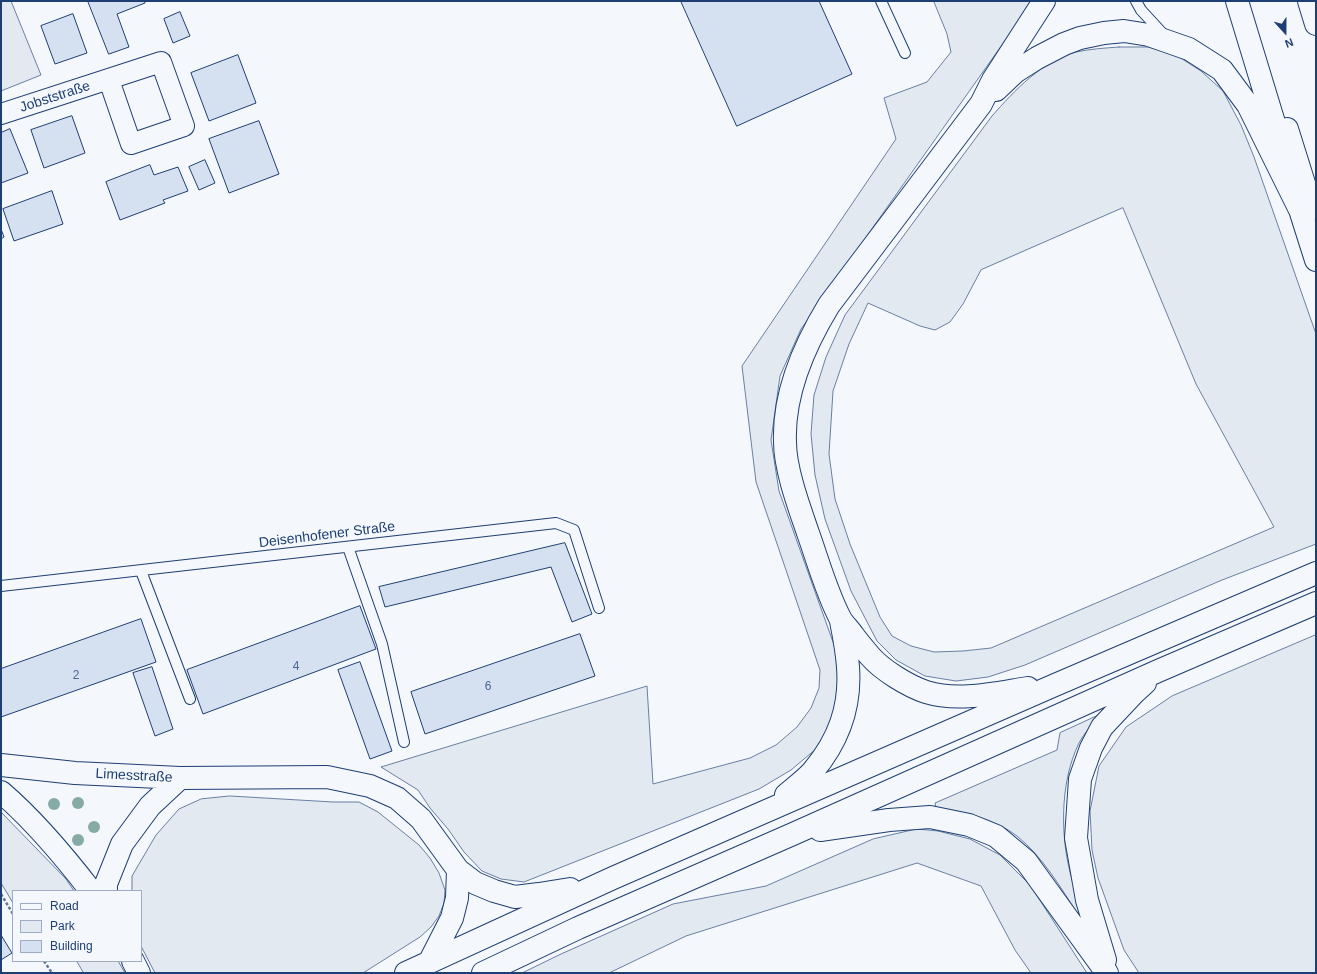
<!DOCTYPE html>
<html>
<head>
<meta charset="utf-8">
<style>
	body { margin:0 }
	#map { position:relative; width:1317px; height:974px; overflow:hidden; background:#f4f7fb; font-family:Arial,sans-serif }
	canvas { display:block }
	.frame { position:absolute; inset:0; border:2px solid #1d3f73; pointer-events:none }
	.legend { position:absolute; left:12px; top:890px; width:130px; height:72px; box-sizing:border-box; background:#f4f7fb; border:1px solid #9eadc5; margin:0; padding:5px 7px; list-style:none; font-size:12px; color:#1d3f73 }
	.legend li { display:flex; align-items:center; gap:8px; height:20px }
	.legend b { width:20px; border:1px solid #9eadc5 }
	.north { position:absolute; left:1265px; top:12px; width:40px; height:40px; -webkit-text-stroke:3px #f4f7fb; paint-order:stroke; rotate:159deg; font-size:11px; font-weight:700; line-height:16px; text-align:center; color:#1d3f73 }
	.north::after { content:''; display:block; margin:auto; width:14px; height:18px; background:#1d3f73; clip-path:polygon(50% 0,100% 100%,50% 72%,0 100%) }
</style>
</head>
<body>
<div id="map">
<canvas width="1317" height="974"></canvas>
<div class="frame"></div>
<ul class="legend">
<li><b style="height:5px;background:#f4f7fb"></b>Road</li>
<li><b style="height:11px;background:#e3e9f0"></b>Park</li>
<li><b style="height:11px;background:#d5e0f0"></b>Building</li>
</ul>
<div class="north">N</div>
</div>
<script>
const ctx = document.querySelector('canvas').getContext('2d');
ctx.lineJoin = 'round';
function fill(path, color) {
  ctx.fillStyle = color;
  ctx.fill(path, 'evenodd');
}
function strokePath(path, color, width, dash) {
  ctx.strokeStyle = color;
  ctx.lineWidth = width;
  ctx.lineCap = dash ? 'butt' : 'round';
  ctx.setLineDash(dash || []);
  ctx.stroke(path);
}
function drawText(font, color, halo, rows, align = 'center') {
  ctx.font = font + ' Arial,sans-serif';
  ctx.lineWidth = 3;
  ctx.setLineDash([]);
  ctx.textBaseline = 'middle';
  ctx.strokeStyle = halo;
  ctx.fillStyle = color;
  for (const [text, x, y, turn = 0] of rows) {
    ctx.save();
    ctx.translate(x, y);
    ctx.rotate((+turn || 0) * Math.PI / 180);
    ctx.textAlign = isNaN(turn) ? turn : align;
    if (halo) ctx.strokeText(text, 0, 0);
    ctx.fillText(text, 0, 0);
    ctx.restore();
  }
}
const green = new Path2D(`
	M1,1H11L41,75L1,91Z
	M934,1H1031L1026,11L801,329L780,376L771,440L779,491L838,656L840,686L836,715L823,743L791,770L759,789L524,882L501,879L482,871L464,852L448,829L430,808L418,790L381,767L647,686L653,784L750,758L776,745L797,727L811,708L819,688L820,670L756,482L742,366L896,139L884,98L927,82L951,52L947,34Z
	M1119,47H1148L1176,55L1201,71L1223,91L1241,125L1254,157L1316,334V544L1222,580L1025,665L988,677L956,681L925,676L896,660L877,641L851,591L825,519L815,475L811,434L814,395L826,357L845,315L992,116C1015,90 1041,62 1076,52C1090,49 1105,48 1119,47ZM1123,208L1196,384L1274,527L991,648L963,651L934,652L911,646L892,636L880,617L850,544L835,499L829,454L833,391L849,344L868,303L920,326L935,330L950,322L963,304L981,270Z
	M1316,635V973H1139L1124,950L1098,878L1092,850L1090,811L1099,766L1126,727L1172,696Z
	M1101,714C1094,723 1084,733 1079,743C1059,784 1060,841 1073,883C1076,893 1081,902 1085,912L1079,916C1061,888 1043,857 1017,836C995,819 963,811 936,808L935,803L1057,750L1060,733Z
	M230,796L333,802H359L378,812L419,845L430,858L439,873L445,890L444,903L439,916L431,927L420,937L363,973H155L141,946V891H132V876L156,835L179,809L201,799Z
	M1,812L66,879L74,891H13V903L1,883Z
	M917,829L938,831L970,839L1000,855L1030,885L1087,973H1031L1015,950L981,886L917,863L686,936L609,973H522L561,954L673,904L766,886L873,839Z
	M77,961H118L125,973H84Z`);
fill(green, '#e3e9f0');
strokePath(green, '#687fa3', 1);
const building = new Path2D(`
	M88,1H145V3L117,14L129,47L109,54Z
	M681,1H819L852,74L737,126Z
	M180,12L190,36L173,43L164,19Z
	M73,14L87,53L55,64L41,26Z
	M238,55L256,103L209,121L191,73Z
	M72,116L85,153L44,168L31,130Z
	M259,121L279,174L229,193L209,139Z
	M10,129L28,173L1,183V133Z
	M205,160L215,183L199,190L189,167Z
	M150,165L154,175L178,167L188,191L163,200L165,203L120,220L106,182Z
	M52,191L63,224L14,241L3,209Z
	M1,229L4,237L1,239Z
	M565,543L592,614L572,622L551,567L385,607L379,587Z
	M360,606L376,649L203,714L187,670Z
	M141,619L156,662L1,717V669Z
	M580,634L595,676L425,734L411,692Z
	M360,662L392,751L370,759L338,670Z
	M152,667L173,729L155,736L133,673Z
	M1,935L12,953L1,960Z`);
fill(building, '#d5e0f0');
strokePath(building, '#1d3f73', 1);
const lane = new Path2D(`
	M881,1L905,53
	M1136,1L1141,10L1164,35
	M348,547L382,644L404,742
	M141,571L190,699
	M1,586L556,523L574,530L599,608`);
const street = new Path2D(`
	M1,114L161,62L184,126L131,144L109,80`);
const secondary = new Path2D(`
	M1,765L75,773L180,778
	M1,792C35,821 64,856 91,891
	M106,891V884L122,844L150,806L180,778
	M133,961L139,973`);
const highway = new Path2D(`
	M1237,1L1282,149
	M1309,1L1316,24
	M996,90L1015,72L1037,58L1064,44L1080,38L1104,33L1124,31L1149,35L1189,49L1222,70L1248,105L1299,208
	M1287,129L1312,209
	M1295,194L1316,260
	M1028,688C995,693 958,702 926,692C908,686 882,670 870,656C864,649 858,642 853,635C849,629 843,624 840,618C826,591 818,561 808,533C799,507 785,469 785,442C783,393 804,346 829,305L981,104L993,80L1044,1
	M180,778L327,777L370,786L397,798L421,819L458,870L475,883L494,891L515,897L539,894L570,889
	M786,795C795,787 805,780 813,771C839,740 851,707 848,667C847,652 844,636 841,621
	M820,830L889,820L930,817L969,825L996,836L1026,861L1107,973
	M1105,960L1087,900L1076,838L1080,779L1091,748L1102,727L1133,694L1145,683
	M430,961L452,918L457,898L458,870
	M406,973L613,878L1055,685L1316,573
	M483,973L578,928L793,834L1158,671L1316,603`);
strokePath(lane, '#1d3f73', 12);
strokePath(street, '#1d3f73', 22);
strokePath(secondary, '#1d3f73', 24);
strokePath(highway, '#1d3f73', 24);
strokePath(new Path2D(`
	M1,894L13,914
	M44,961L52,973`), '#5e769c', 2.5, [3, 2]);
strokePath(lane, '#f4f7fb', 10);
strokePath(street, '#f4f7fb', 20);
strokePath(secondary, '#f4f7fb', 22);
strokePath(highway, '#f4f7fb', 22);
ctx.fillStyle = '#86aba6';
for (const [x, y] of [
	[78,803],
	[54,804],
	[94,827],
	[78,840]
]) {
  ctx.beginPath();
  ctx.arc(x, y, 6, 0, 2 * Math.PI);
  ctx.fill();
}
drawText('12px', '#4b6792', null, [
	["4",296,667],
	["2",76,676],
	["6",488,687]
]);
drawText('14px', '#1d3f73', '#f4f7fb', [
	["Jobststraße",55,97,-18],
	["Deisenhofener Straße",327,535,-7],
	["Limesstraße",134,776,3]
]);
</script>
</body>
</html>
